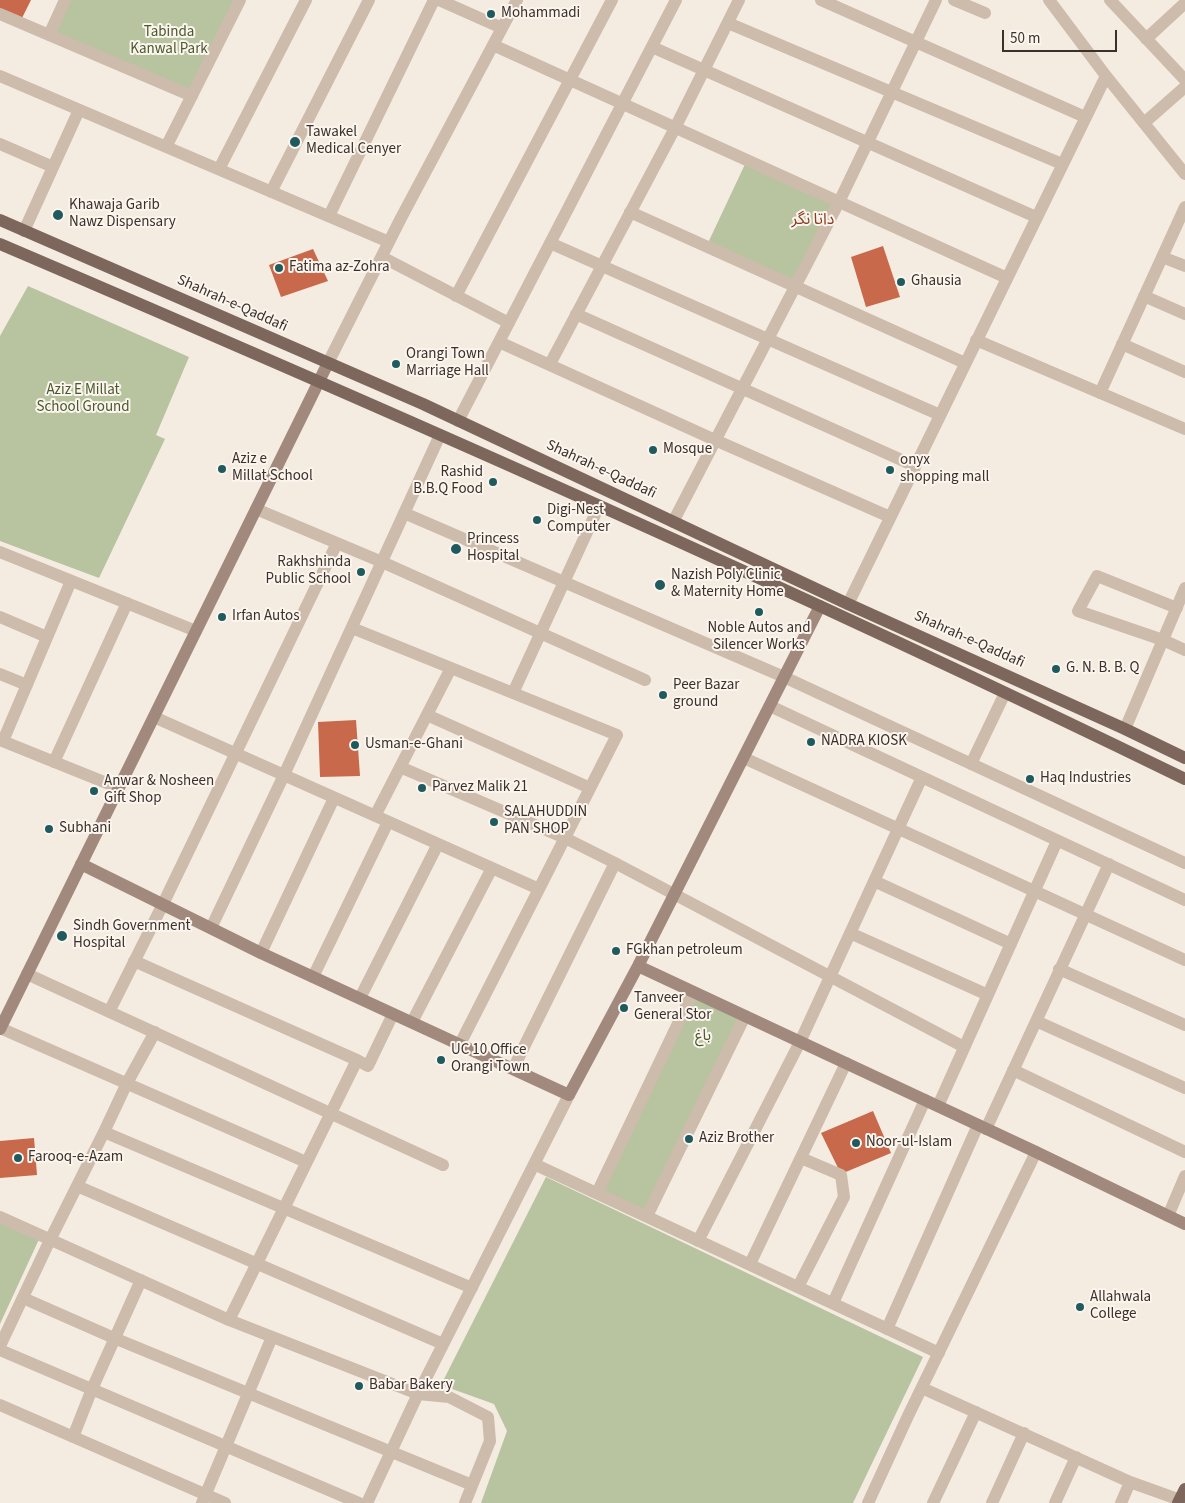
<!DOCTYPE html>
<html>
<head>
<meta charset="utf-8">
<style>
	body { margin:0 }
	#map { position:relative; width:1185px; height:1503px; overflow:hidden; background:#f4ebe1; font-family:"Source Sans 3",sans-serif }
	canvas { display:block }
	.scale { position:absolute; left:1002px; top:30px; width:115px; height:22px; box-sizing:border-box; border:2px solid #3b302b; border-top:0; padding-left:6px; font-size:15px; line-height:18px; white-space:nowrap; color:#3b302b; -webkit-text-stroke:4px #fbf5ee; paint-order:stroke }
</style>
</head>
<body>
<div id="map">
<canvas width="1185" height="1503"></canvas>
<div class="scale">50 m</div>
</div>
<script>
const ctx = document.querySelector('canvas').getContext('2d');
ctx.lineJoin = 'round';
function fill(path, color) {
  ctx.fillStyle = color;
  ctx.fill(path, 'evenodd');
}
function strokePath(path, color, width, dash) {
  ctx.strokeStyle = color;
  ctx.lineWidth = width;
  ctx.lineCap = dash ? 'butt' : 'round';
  ctx.setLineDash(dash || []);
  ctx.stroke(path);
}
function drawText(font, color, halo, rows, align = 'center') {
  ctx.font = font + ' "Source Sans 3","Noto Sans Arabic",sans-serif';
  ctx.lineWidth = 4;
  ctx.setLineDash([]);
  ctx.textBaseline = 'middle';
  ctx.strokeStyle = halo;
  ctx.fillStyle = color;
  for (const [text, x, y, turn = 0] of rows) {
    ctx.save();
    ctx.translate(x, y);
    ctx.rotate((+turn || 0) * Math.PI / 180);
    ctx.textAlign = isNaN(turn) ? turn : align;
    if (halo) ctx.strokeText(text, 0, 0);
    ctx.fillText(text, 0, 0);
    ctx.restore();
  }
}
fill(new Path2D(`
	M65,0H240L192,96L49,35Z
	M747,160L839,202L796,286L707,245Z
	M28,286L189,357L156,435L165,439L99,578L0,541V336Z
	M693,992L745,1016L647,1216L597,1193Z
	M546,1177L923,1357L853,1503H481L507,1431L494,1404L441,1385Z
	M0,1217L41,1235L0,1324Z`), '#b8c4a0');
fill(new Path2D(`
	M0,0H31L21,20L0,11Z
	M883,246L900,297L866,307L851,257Z
	M313,249L328,281L281,297L269,265Z
	M356,720L360,776L320,777L318,722Z
	M873,1111L891,1153L841,1174L821,1133Z
	M34,1138L37,1175L0,1178V1141Z`), '#c8694b');
strokePath(new Path2D(`
	M439,0L502,28
	M821,0L1085,117
	M954,0L985,13
	M1049,0L1106,76L1185,174
	M1110,0L1185,80
	M0,14L192,96
	M728,23L1062,164
	M49,35L65,0
	M1146,39L1185,3
	M493,45L1007,278
	M652,47L1036,217
	M0,76L389,242
	M1144,123L1185,87
	M0,144L53,167
	M166,147L240,0
	M219,169L306,0
	M271,192L369,0
	M630,212L965,363
	M329,216L434,0
	M24,231L79,110
	M550,243L940,415
	M382,257L509,323
	M1162,257L1185,266
	M456,296L612,0
	M1144,296L1185,314
	M576,314L915,466
	M976,340L1185,429
	M499,342L715,440L890,517
	M1122,344L1185,372
	M328,363L401,218L517,0
	M550,364L675,128L739,0
	M1100,393L1185,207
	M458,421L676,0
	M256,509L382,562L645,680
	M404,513L784,677L1185,863
	M673,522L839,202L936,0
	M0,552L196,631
	M848,604L1106,76
	M1177,608L1097,576L1078,611L1163,640L1185,650
	M0,617L47,637
	M352,628L617,735L539,889
	M0,674L27,685
	M513,693L599,506
	M770,706L1185,900
	M427,715L590,788
	M154,717L539,889L460,1044
	M1125,729L1185,588
	M0,740L119,788
	M3,741L71,581
	M744,758L1185,960
	M54,762L127,603
	M971,764L1005,693
	M400,767L565,838L615,863L964,1047
	M375,816L451,668
	M874,881L1011,944
	M211,928L284,775L440,435
	M850,933L988,995
	M261,953L334,798
	M134,961L357,1060
	M1059,969L1185,1025
	M27,974L443,1165
	M313,977L388,822
	M360,998L438,844
	M109,1012L163,904L337,543
	M1036,1021L1185,1088
	M412,1022L492,868
	M0,1028L306,1162
	M513,1069L615,863
	M1013,1070L1185,1152
	M938,1106L1057,841
	M986,1129L1109,864
	M104,1132L472,1288
	M534,1164L939,1353
	M77,1186L443,1344
	M597,1193L693,992
	M647,1216L745,1016
	M1168,1216L1185,1176
	M0,1217L229,1320L418,1394L449,1397L488,1417L490,1441L465,1503
	M698,1241L800,1042L922,777
	M750,1264L846,1063
	M798,1287L844,1197L841,1175L801,1158
	M23,1298L114,1338L472,1485
	M833,1303L925,1100
	M229,1320L357,1060L368,1066L393,1014
	M887,1329L978,1125
	M0,1346L50,1240L104,1132L127,1083L155,1032
	M0,1350L359,1503
	M922,1388L1130,1482L1180,1500
	M0,1405L225,1503
	M73,1437L92,1389L141,1280
	M202,1503L272,1337
	M367,1503L418,1394L569,1095
	M868,1503L908,1416L1036,1152
	M933,1503L976,1412
	M992,1503L1024,1433
	M1055,1503L1076,1457
	M1121,1503L1130,1482`), '#cdbbac', 12);
strokePath(new Path2D(`
	M81,864L261,953L569,1095L638,966L820,606
	M638,966L1036,1152L1185,1224
	M0,1029L328,363`), '#a18a7d', 12);
strokePath(new Path2D(`
	M0,220L423,404L848,604L1125,729L1185,758
	M0,244C398,414 795,589 1185,779
	M1178,1503L1185,1489`), '#7d675c', 12);
for (const [x, y, r, color] of [
	[491,14,5,"#1f5a5e"],
	[295,142,6,"#1f5a5e"],
	[58,215,6,"#1f5a5e"],
	[279,268,5,"#1f5a5e"],
	[901,282,5,"#1f5a5e"],
	[396,364,5,"#1f5a5e"],
	[653,450,5,"#1f5a5e"],
	[222,469,5,"#1f5a5e"],
	[890,470,5,"#1f5a5e"],
	[493,482,5,"#1f5a5e"],
	[537,520,5,"#1f5a5e"],
	[456,549,6,"#1f5a5e"],
	[361,572,5,"#1f5a5e"],
	[660,585,6,"#1f5a5e"],
	[759,612,5,"#1f5a5e"],
	[222,617,5,"#1f5a5e"],
	[1056,669,5,"#1f5a5e"],
	[663,695,5,"#1f5a5e"],
	[811,742,5,"#1f5a5e"],
	[355,745,5,"#1f5a5e"],
	[1030,779,5,"#1f5a5e"],
	[422,788,5,"#1f5a5e"],
	[94,791,5,"#1f5a5e"],
	[494,822,5,"#1f5a5e"],
	[49,829,5,"#1f5a5e"],
	[62,936,6,"#1f5a5e"],
	[616,951,5,"#1f5a5e"],
	[624,1008,5,"#1f5a5e"],
	[441,1060,5,"#1f5a5e"],
	[689,1139,5,"#1f5a5e"],
	[856,1143,5,"#1f5a5e"],
	[18,1158,5,"#1f5a5e"],
	[1080,1307,5,"#1f5a5e"],
	[359,1386,5,"#1f5a5e"]
]) {
  const dot = new Path2D();
  dot.arc(x, y, r, 0, 2 * Math.PI);
  ctx.fillStyle = color;
  ctx.fill(dot);
  strokePath(dot, '#fbf5ee', 2);
}
drawText('15px', '#3b302b', '#fbf5ee', [
	["Mohammadi",501,14],
	["Tawakel",306,133],
	["Medical Cenyer",306,150],
	["Khawaja Garib",69,206],
	["Nawz Dispensary",69,223],
	["Fatima az-Zohra",289,268],
	["Ghausia",911,282],
	["Orangi Town",406,355],
	["Marriage Hall",406,372],
	["Mosque",663,450],
	["Aziz e",232,460],
	["Millat School",232,477],
	["onyx",900,461],
	["shopping mall",900,478],
	["Rashid",483,473,"right"],
	["B.B.Q Food",483,490,"right"],
	["Digi-Nest",547,511],
	["Computer",547,528],
	["Princess",467,540],
	["Hospital",467,557],
	["Rakhshinda",351,563,"right"],
	["Public School",351,580,"right"],
	["Nazish Poly Clinic",671,576],
	["& Maternity Home",671,593],
	["Irfan Autos",232,617],
	["Noble Autos and",759,629,"center"],
	["Silencer Works",759,646,"center"],
	["G. N. B. B. Q",1066,669],
	["Peer Bazar",673,686],
	["ground",673,703],
	["NADRA KIOSK",821,742],
	["Usman-e-Ghani",365,745],
	["Haq Industries",1040,779],
	["Anwar & Nosheen",104,782],
	["Gift Shop",104,799],
	["Parvez Malik 21",432,788],
	["SALAHUDDIN",504,813],
	["PAN SHOP",504,830],
	["Subhani",59,829],
	["Sindh Government",73,927],
	["Hospital",73,944],
	["FGkhan petroleum",626,951],
	["Tanveer",634,999],
	["General Stor",634,1016],
	["UC 10 Office",451,1051],
	["Orangi Town",451,1068],
	["Aziz Brother",699,1139],
	["Noor-ul-Islam",866,1143],
	["Farooq-e-Azam",28,1158],
	["Allahwala",1090,1298],
	["College",1090,1315],
	["Babar Bakery",369,1386]
], 'left');
drawText('15px', '#4a5a2e', '#fbf5ee', [
	["Tabinda",169,33],
	["Kanwal Park",169,50],
	["Aziz E Millat",83,391],
	["School Ground",83,408],
	["باغ",703,1037]
]);
drawText('15px', '#3b302b', '#fbf5ee', [
	["Shahrah-e-Qaddafi",232,304,24],
	["Shahrah-e-Qaddafi",601,470,25],
	["Shahrah-e-Qaddafi",969,640,24]
]);
drawText('16px', '#8c3b22', '#fbf5ee', [
	["داتا نگر",813,220]
]);
</script>
</body>
</html>
